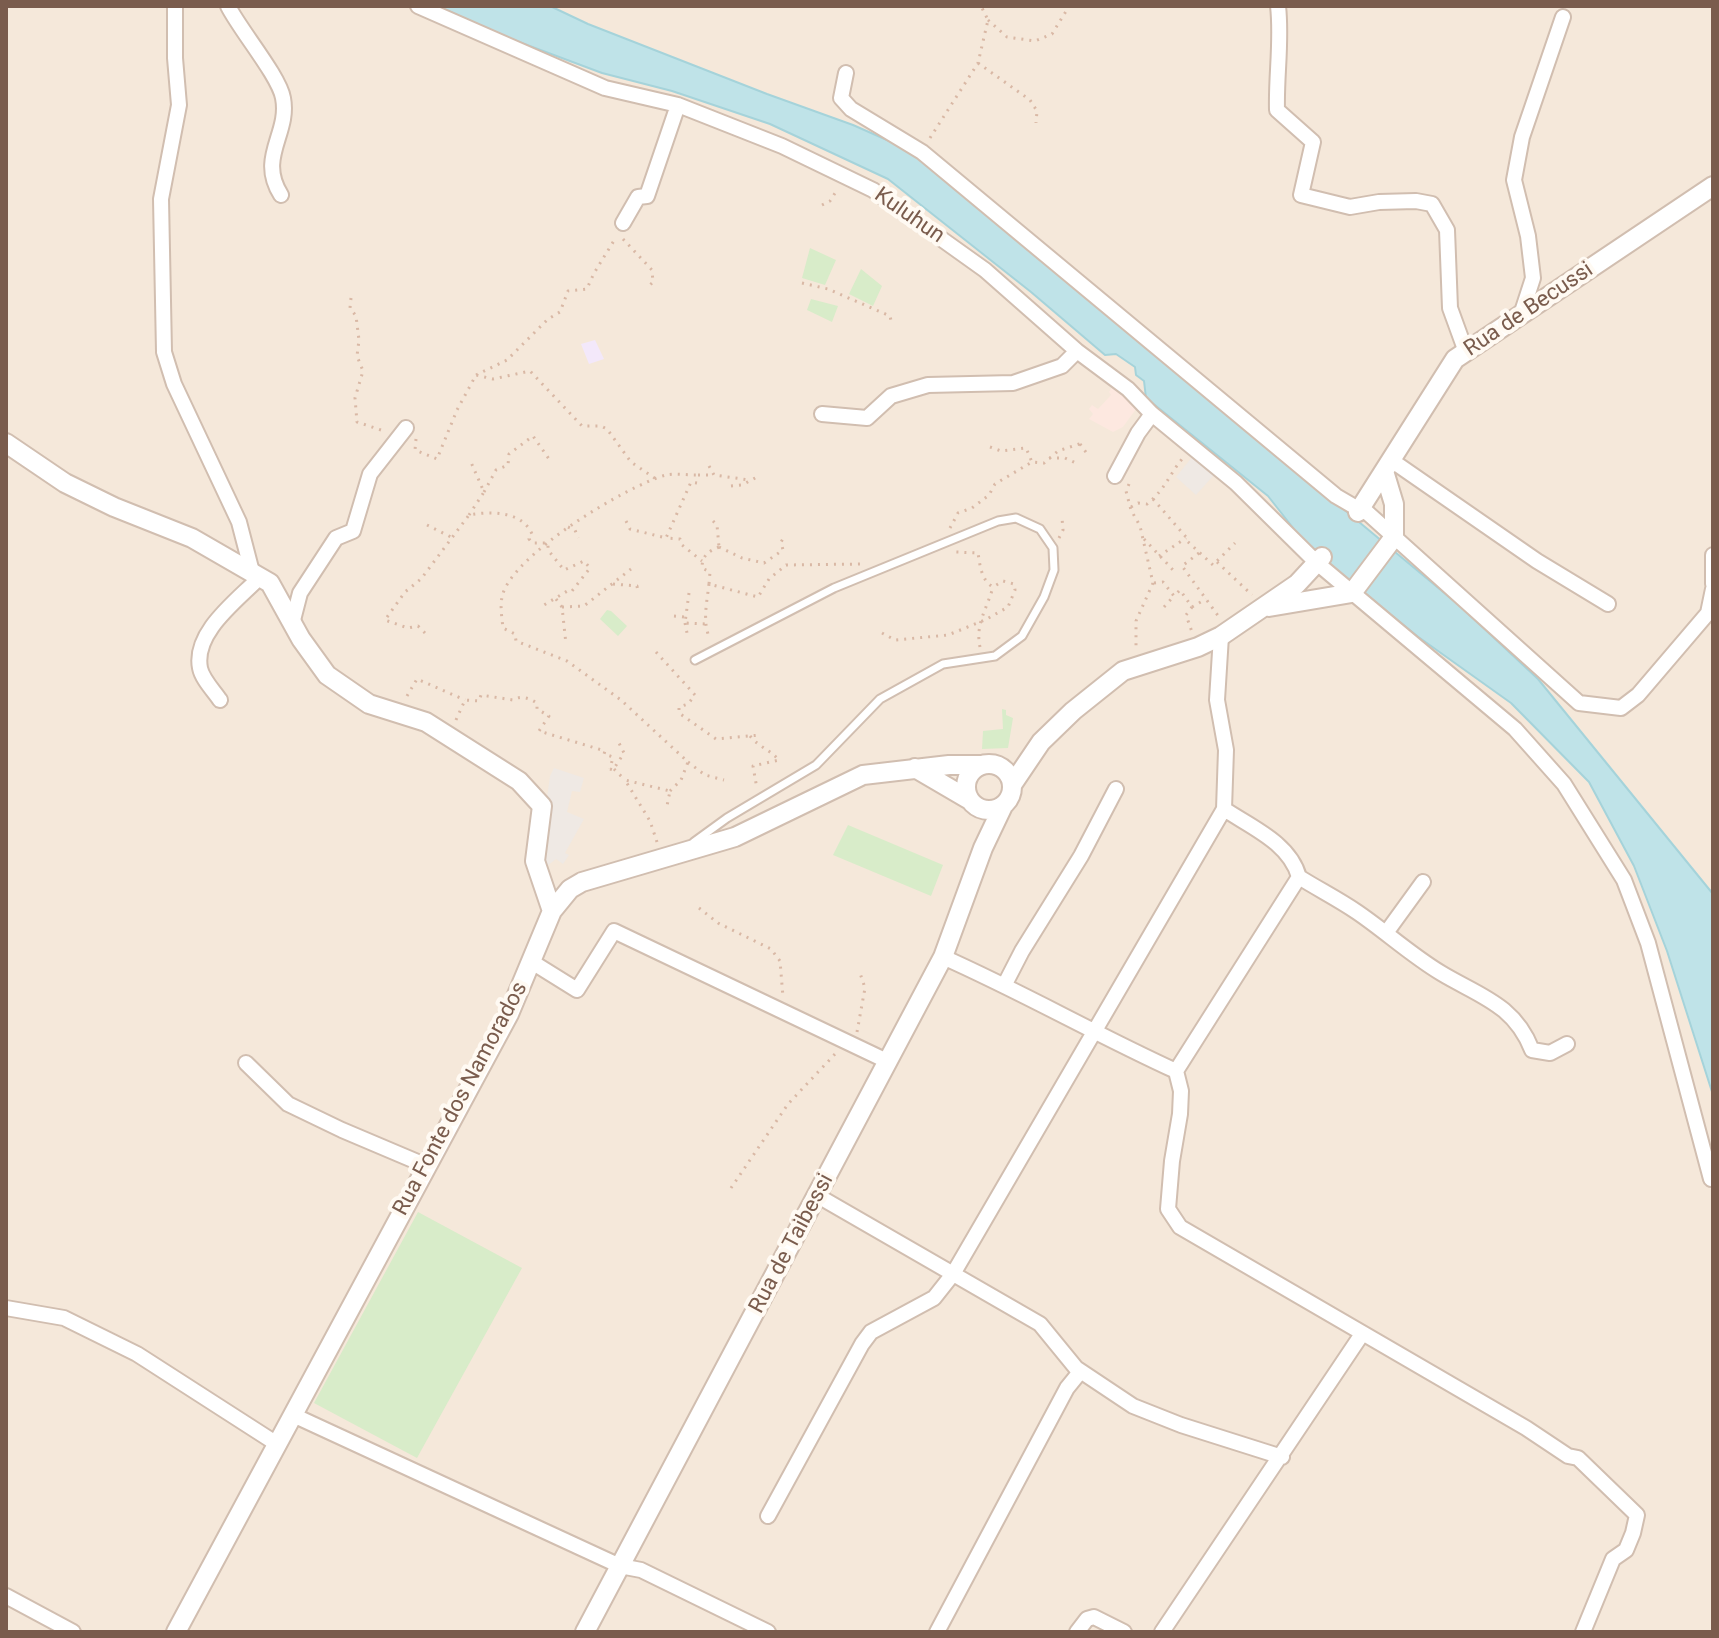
<!DOCTYPE html>
<html>
<head>
<meta charset="utf-8">
<style>
	body { margin:0 }
	#map { position:relative; width:1719px; height:1638px; overflow:hidden; background:#fdf6ec; font-family:Roboto,sans-serif }
	canvas { display:block }
	.frame { position:absolute; inset:0; border:8px solid #7a5c4d; pointer-events:none }
</style>
</head>
<body>
<div id="map">
<canvas width="1719" height="1638"></canvas>
<div class="frame"></div>
</div>
<script>
const ctx = document.querySelector('canvas').getContext('2d');
ctx.lineJoin = 'round';
function fill(path, color) {
  ctx.fillStyle = color;
  ctx.fill(path, 'evenodd');
}
function strokePath(path, color, width, dash) {
  ctx.strokeStyle = color;
  ctx.lineWidth = width;
  ctx.lineCap = dash ? 'butt' : 'round';
  ctx.setLineDash(dash || []);
  ctx.stroke(path);
}
function drawText(font, color, halo, rows, align = 'center') {
  ctx.font = font + ' Roboto,sans-serif';
  ctx.lineWidth = 8;
  ctx.setLineDash([]);
  ctx.textBaseline = 'middle';
  ctx.strokeStyle = halo;
  ctx.fillStyle = color;
  for (const [text, x, y, turn = 0] of rows) {
    ctx.save();
    ctx.translate(x, y);
    ctx.rotate((+turn || 0) * Math.PI / 180);
    ctx.textAlign = isNaN(turn) ? turn : align;
    if (halo) ctx.strokeText(text, 0, 0);
    ctx.fillText(text, 0, 0);
    ctx.restore();
  }
}
fill(new Path2D(`
	M6,6H1713V1632H6Z`), '#f5e8da');
fill(new Path2D(`
	M1112,387L1139,405L1123,427L1113,432L1089,419L1093,414L1089,409L1092,405L1098,409L1111,395L1109,392Z`), '#fde8e0');
fill(new Path2D(`
	M1197,451L1213,463L1214,475L1196,495L1176,477Z
	M554,768L584,778L580,792L572,791L567,812L584,819L565,853L569,855L563,864L556,859L547,866L538,860L550,776Z`), '#efe9e4');
fill(new Path2D(`
	M595,340L604,359L589,364L581,344Z`), '#f3e8fa');
fill(new Path2D(`
	M810,248L836,260L825,285L802,278Z
	M861,269L882,286L873,306L849,294Z
	M811,299L838,306L832,322L807,310Z
	M607,610L611,611L627,626L618,636L600,619Z
	M1002,709L1006,710V715L1013,718L1008,748L982,749L983,731L1003,729Z
	M848,825L943,865L931,896L833,855Z
	M418,1212L522,1268L417,1458L314,1403Z`), '#d8ecc9');
const water = new Path2D(`
	M437,6H550L588,24L767,94L853,125L896,144L931,166L1460,606L1538,679L1713,894V1095L1667,951L1634,866L1589,782L1511,703L1417,636L1308,547L1268,496L1146,398L1144,381L1136,375L1135,367L1116,354L1105,355L1031,292L888,179L770,124L672,91L602,73L511,39Z`);
fill(water, '#bfe3e8');
strokePath(water, '#a5d3da', 2);
const service = new Path2D(`
	M694,842L727,818L816,765L880,699L943,664L995,656L1022,636L1044,597L1054,570L1053,548L1040,529L1016,518L998,521L834,588L695,660`);
const minor = new Path2D(`
	M175,6V58L179,105L161,199L164,352L174,384L239,522L252,572
	M228,6C240,30 279,76 283,98C290,134 257,157 281,195
	M418,6L605,88L678,105L782,146L873,190L985,270L1077,351L1128,389L1152,414L1236,483L1317,563L1515,729L1564,784L1624,880L1648,943L1711,1179
	M1278,6C1282,40 1276,75 1277,110L1313,142L1301,195L1350,207L1379,202L1416,201L1432,204L1447,230L1450,308L1466,352
	M846,73L841,98L851,109L922,152L1336,496L1360,510
	M623,223L638,197L647,196L678,105
	M1521,315L1533,278L1528,236L1514,180L1522,137L1563,17
	M822,414L867,418L891,396L928,385L1013,383L1062,366L1077,351
	M1391,460L1537,561L1608,604
	M1115,476L1138,433L1152,414
	M1361,507L1579,703L1621,708L1638,695L1708,613L1713,589
	M1713,555V584
	M292,624L300,593L336,538L353,531L370,474L406,428
	M1221,636L1217,700L1226,750L1224,809
	M220,700C214,691 202,679 200,668C193,632 238,600 260,577
	M1299,877C1318,889 1338,899 1357,912C1385,931 1411,955 1441,973C1479,996 1514,1004 1532,1050L1550,1053L1567,1044
	M1386,933L1423,882
	M943,957C1022,992 1097,1035 1176,1071L1181,1091L1180,1114L1172,1161L1168,1209L1180,1227L1526,1428L1568,1456L1578,1458L1637,1515L1633,1533L1626,1550L1613,1559L1583,1632
	M532,962L577,990L614,931L889,1062
	M1005,984L1022,951L1081,856L1116,789
	M246,1063L288,1104L342,1130L427,1166
	M818,1196L1040,1324L1076,1368L1133,1406L1181,1425L1282,1457
	M6,1308L64,1318L137,1354L277,1444
	M293,1415L620,1566L641,1570L768,1632
	M768,1516L862,1344L871,1332L934,1298L953,1274L1224,809C1251,827 1290,843 1299,877L1176,1071
	M6,1596L73,1632
	M937,1632L1067,1388L1080,1372
	M1077,1632L1087,1619L1094,1617L1124,1632
	M1162,1632L1362,1334`);
const tertiary = new Path2D(`
	M6,443L65,483L114,507L192,538L270,583L301,639L327,675L369,704L426,722L519,781L542,806L535,861L552,911
	M1358,512L1455,359L1713,186
	M1269,607L1352,593L1394,537V504L1384,471
	M966 787a23 23 0 1 1 46 0a23 23 0 1 1-46 0Z
	M915,768L968,799
	M1012,785L1041,742L1073,711L1123,671L1198,647L1221,636L1297,584L1322,557
	M176,1632L509,1014L552,911L570,889L582,882L735,837L863,775L949,765H981
	M585,1632L943,957L983,848L1003,806`);
strokePath(service, '#d1beb0', 11);
strokePath(minor, '#d1beb0', 18);
strokePath(tertiary, '#d1beb0', 22);
strokePath(new Path2D(`
	M988,20L1007,37L1035,41L1052,34L1068,8
	M978,63L1030,100L1037,111L1036,123
	M930,138L978,63L988,20L981,6
	M822,205L830,201L837,190
	M623,239L652,270L653,282L649,286
	M802,283L828,289L890,316L892,325
	M351,298L350,308L356,316L359,340L357,356L363,371L355,398L357,422L384,431
	M476,375L507,360L548,319L560,312L568,291L587,289C594,270 606,255 616,237
	M416,439L415,450L437,459L457,410L476,375L493,379L530,371L582,426H601L607,429L631,462L656,479
	M1080,444L1088,455
	M990,447L1001,451L1026,448L1032,462
	M1049,458H1065L1078,464
	M709,466L714,475L749,480
	M698,475H714
	M697,483L691,482L666,538L680,539L682,545L702,561
	M1129,484L1126,491L1131,510L1140,526L1153,583L1136,621V648
	M731,486L742,485L757,477
	M484,492L496,470L508,465L509,454L533,436L549,459
	M1153,499L1186,537V540L1213,565L1235,543
	M1131,507L1138,503L1147,504C1167,487 1167,478 1182,459
	M469,515L484,492L470,460
	M626,521L630,529L666,538
	M713,521L717,525L719,547
	M427,525L451,537
	M568,527L575,530L578,538
	M950,528L958,513L972,508L989,495L995,484L1032,462L1044,463L1058,451L1085,442
	M1059,538L1063,530L1062,518
	M1144,539L1174,571
	M719,547C709,551 702,555 702,568L710,572L709,584L758,597L769,579L786,565L862,564
	M719,547L742,558L764,563L783,550L781,542L784,537
	M1199,553L1182,566L1219,617
	M1159,556L1186,538
	M1217,562L1252,595
	M1154,583L1163,582L1174,596L1180,590L1192,607L1186,615L1192,632
	M613,584L637,586L638,592
	M709,584C707,602 702,622 710,639
	M689,593L685,623L706,624
	M556,599L562,607L566,644
	M562,607L584,606L631,569
	M1164,607L1174,596
	M1192,607L1206,599
	M674,616L685,617
	M685,623L687,633
	M425,633L418,626L408,628L385,620L405,592L421,579L469,515C491,511 522,511 532,534L529,539L532,543H548V550L564,570L584,561L590,568L572,591L569,590L544,605
	M882,633L895,640L948,635L985,620L1008,607L1015,590L1014,584L1003,581L993,587C981,580 980,565 978,553L956,552
	M980,647C975,624 987,609 993,587
	M656,652L695,695L688,704L679,707V713L716,739L760,735
	M407,696L417,679L465,700
	M456,720L465,700L479,701L481,695L513,700C521,695 529,698 537,703V709L549,716L539,731L605,751L604,754L613,757L610,769
	M750,736C759,747 770,750 779,760L753,766L757,789
	M688,762L705,775L724,780
	M610,769L613,770L624,753L619,743L620,738
	M614,769L625,780
	M670,791L681,780L688,762L621,700L567,661L516,641L515,634L503,628C502,619 500,607 502,597C510,556 626,486 666,475C675,473 686,475 696,475
	M657,842L650,821L625,780L670,791L667,806
	M699,908L718,923L771,949L780,961L783,997
	M857,1032L865,988L859,970
	M731,1188L788,1104L836,1053`), '#d9b8a5', 3, [2, 6]);
strokePath(service, '#fff', 7);
strokePath(minor, '#fff', 14);
strokePath(tertiary, '#fff', 18);
drawText('22px', '#7a5c4d', '#fffaf3', [
	["Kuluhun",909,216,35],
	["Rua de Becussi",1529,310,-34],
	["Rua Fonte dos Namorados",461,1099,-62],
	["Rua de Taibessi",792,1244,-62]
]);
</script>
</body>
</html>
